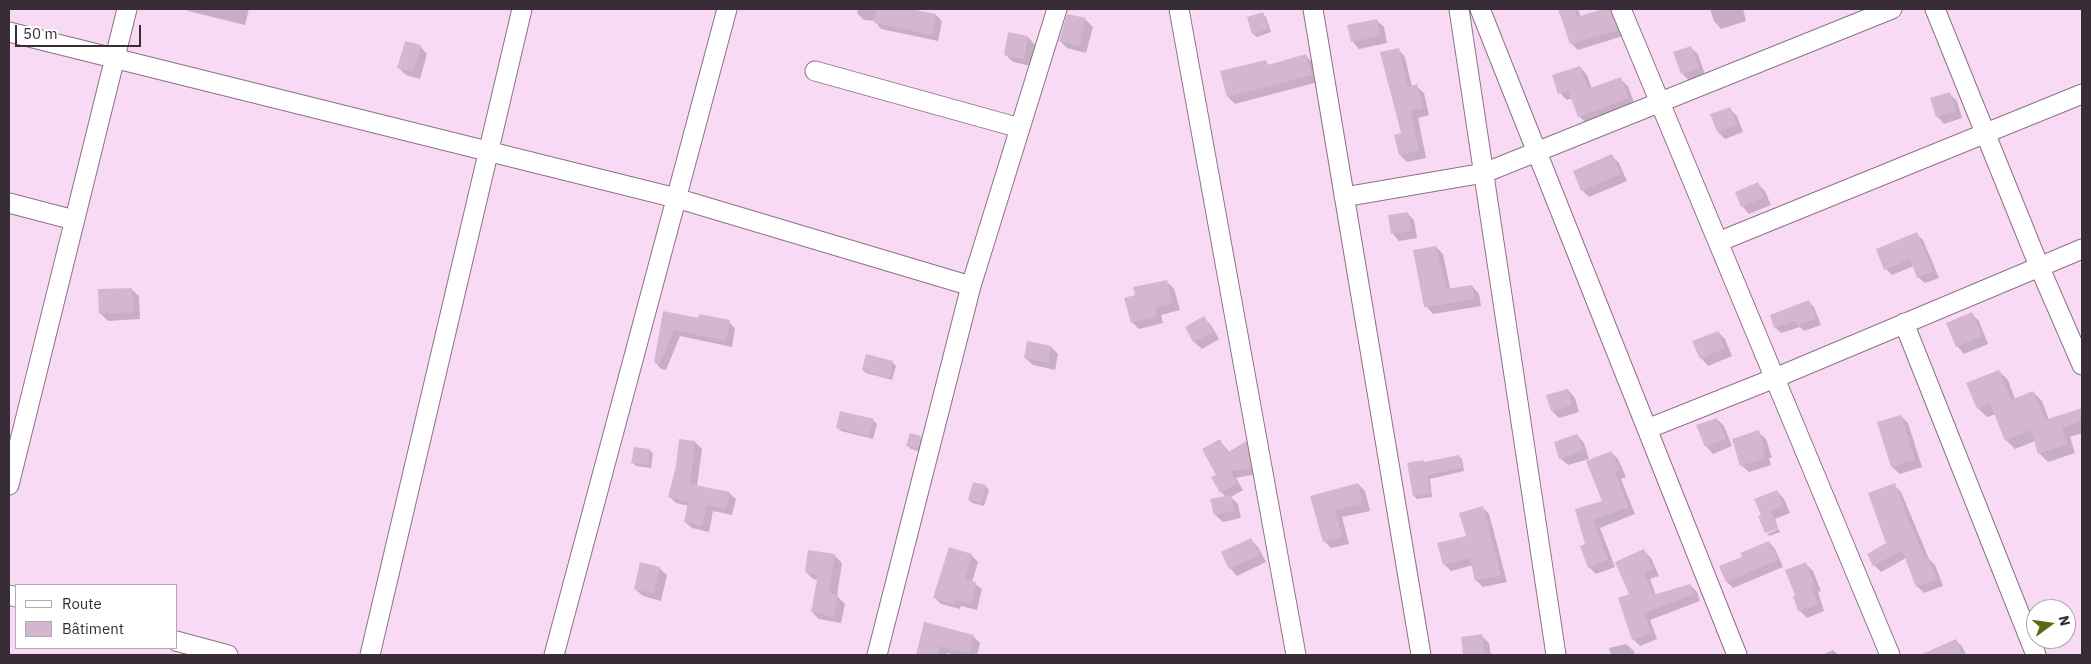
<!DOCTYPE html>
<html>
<head>
<meta charset="utf-8">
<style>
	body { margin:0 }
	#map { position:relative; width:2091px; height:664px; overflow:hidden; background:#f9daf5; font-family:"IBM Plex Sans",sans-serif }
	canvas { display:block }
	.frame { position:absolute; inset:0; border:10px solid #382c37; pointer-events:none }
	.legend { position:absolute; left:15px; top:584px; width:162px; height:65px; box-sizing:border-box; background:#fff; border:1px solid #afabaf; margin:0; padding:6px 9px; list-style:none; font-size:15px; color:#382c37 }
	.legend li { display:flex; align-items:center; gap:10px; height:25px }
	.legend b { width:25px; border:1px solid #afabaf }
	.north { position:absolute; left:2026px; top:599px; width:50px; height:50px; box-sizing:border-box; background:#fff; border:1px solid #afabaf; border-radius:50%; rotate:76deg; font-size:14px; font-weight:700; line-height:20px; text-align:center; color:#382c37 }
	.north::after { content:''; display:block; margin:auto; width:18px; height:22px; background:#596a15; clip-path:polygon(50% 0,100% 100%,50% 72%,0 100%) }
	.scale { position:absolute; left:15px; top:25px; width:126px; height:22px; box-sizing:border-box; border:2px solid #382c37; border-top:0; padding-left:6px; font-size:15px; line-height:18px; white-space:nowrap; color:#382c37; -webkit-text-stroke:4px #fff; paint-order:stroke }
</style>
</head>
<body>
<div id="map">
<canvas width="2091" height="664"></canvas>
<div class="frame"></div>
<ul class="legend">
<li><b style="height:6px;background:#fff"></b>Route</li>
<li><b style="height:14px;background:#d5b6d1"></b>Bâtiment</li>
</ul>
<div class="north">N</div>
<div class="scale">50 m</div>
</div>
<script>
const ctx = document.querySelector('canvas').getContext('2d');
ctx.lineJoin = 'round';
function fill(path, color) {
  ctx.fillStyle = color;
  ctx.fill(path, 'evenodd');
}
function strokePath(path, color, width, dash) {
  ctx.strokeStyle = color;
  ctx.lineWidth = width;
  ctx.lineCap = dash ? 'butt' : 'round';
  ctx.setLineDash(dash || []);
  ctx.stroke(path);
}
fill(new Path2D(`
	M186,9H249L245,25L188,11Z
	M858,9H907L936,15L942,21L938,41L881,29L875,21L864,20L857,13Z
	M1558,9H1578L1581,17L1604,9H1613L1623,36L1578,50L1571,43Z
	M1710,9H1743L1746,21L1721,29L1714,21Z
	M1262,13L1266,17L1271,32L1257,37L1253,34Z
	M1085,19L1093,27L1086,53L1067,48L1060,41Z
	M1376,20L1384,27L1387,43L1359,49L1352,41Z
	M1009,34L1028,37L1035,45L1031,66L1013,62L1005,54Z
	M420,46L427,54L420,79L406,75L399,68Z
	M1690,47L1698,54L1705,75L1689,81L1682,73Z
	M1398,49L1405,57L1412,87L1416,86L1424,93L1429,115L1418,118L1426,158L1407,162L1400,155L1402,134Z
	M1306,56L1313,63L1318,82L1235,104L1228,97L1265,61L1270,66Z
	M1580,67L1587,75L1592,89L1620,79L1628,86L1635,105L1587,124L1579,116L1573,98L1567,100L1560,93Z
	M1950,94L1957,101L1962,118L1944,124L1937,116Z
	M1730,109L1737,116L1743,132L1725,139L1718,132Z
	M1612,156L1619,163L1627,181L1589,197L1582,190Z
	M1758,184L1765,191L1771,205L1749,214L1742,206Z
	M1407,213L1414,220L1417,238L1399,241L1392,233Z
	M1916,233L1923,240L1939,278L1925,283L1918,277L1914,266L1892,275L1886,269Z
	M1436,247L1443,254L1450,288L1451,290L1472,286L1479,294L1481,306L1433,314L1426,306Z
	M1167,282L1174,289L1180,310L1161,315L1163,323L1139,329L1132,322L1137,296Z
	M131,289L139,296L140,319L108,321L100,313Z
	M1808,301L1814,307L1821,325L1804,331L1800,327L1781,333L1775,327Z
	M664,313L729,322L735,328L732,347L680,336L666,370L661,369L655,362Z
	M1972,314L1979,321L1988,344L1964,354L1957,346Z
	M1204,318L1211,325L1219,339L1202,349L1194,342L1187,327Z
	M1718,332L1725,339L1732,356L1708,366L1701,358Z
	M1051,347L1058,354L1055,370L1033,365L1025,358Z
	M892,362L896,366L892,380L866,373L863,370Z
	M1999,371L2008,380L2015,399L2033,392L2042,401L2049,420L2082,409V433L2070,437L2075,453L2048,462L2039,453L2035,441L2015,449L2006,440L1996,414L1987,417L1978,408Z
	M1568,390L1575,398L1579,412L1559,418L1552,411Z
	M1901,416L1908,423L1922,467L1900,474L1892,467Z
	M1717,419L1724,426L1732,446L1713,454L1706,446Z
	M873,420L877,424L873,439L841,431L838,428Z
	M1758,432L1766,439L1772,458H1769L1771,465L1749,472L1741,465Z
	M1577,435L1584,443L1589,459L1568,465L1560,458Z
	M920,437L924,441L921,452L911,449L908,446Z
	M680,440L695,442L702,449L697,486L729,493L736,499L732,515L713,511L709,532L692,528L685,522L689,506L676,503L669,496L677,466Z
	M1220,441L1230,453L1246,442L1252,449L1256,474L1236,478L1243,490L1231,497L1238,504L1241,518L1223,522L1215,515L1226,497L1221,492L1217,476Z
	M650,450L653,454L651,468L636,466L632,462Z
	M1611,452L1618,459L1626,477L1621,479L1635,514L1600,528L1615,567L1596,574L1589,567L1587,545L1576,510L1604,502Z
	M1458,456L1462,459L1464,471L1430,479L1432,497L1417,499L1414,496L1423,461L1425,463Z
	M1358,484L1365,491L1370,511L1342,517L1349,544L1331,548L1324,541L1312,497Z
	M1894,485L1901,492L1929,559L1935,565L1943,586L1924,593L1917,586L1906,558L1881,572L1874,565L1888,543Z
	M985,486L989,490L984,506L972,503L969,500Z
	M1777,491L1784,499L1790,513L1775,519L1778,527L1766,532L1760,517Z
	M1483,508L1489,514L1507,582L1483,587L1476,580L1473,565L1451,571L1444,564L1467,537Z
	M1779,529L1780,532L1770,536L1767,534Z
	M1251,540L1258,547L1266,562L1237,576L1230,568Z
	M1769,542L1775,549L1783,567L1733,588L1727,582L1721,566L1743,557Z
	M1644,551L1651,558L1659,576L1650,579L1656,596L1690,585L1697,592L1700,601L1650,620L1657,639L1640,646L1633,639L1630,595Z
	M834,555L842,563L837,596L845,604L841,623L819,619L812,612L818,580L813,579L806,572Z
	M971,555L978,562L972,582L982,589L977,610L961,606L960,609L941,604L934,597Z
	M1806,564L1813,571L1821,591L1818,592L1824,611L1807,618L1799,610L1797,596Z
	M659,568L667,575L661,601L643,596L635,589Z
	M973,636L980,643L977,655H957L947,653L946,655H917L919,645Z
	M1482,636L1489,643L1491,655H1464L1462,638Z
	M1955,640L1962,646L1966,655H1924Z
	M1626,644L1634,651L1635,655H1611L1609,648Z
	M1833,650L1838,655H1822Z`), '#0003');
fill(new Path2D(`
	M876,9H911L936,14L932,35L874,23Z
	M1558,9H1574L1577,17L1603,9H1610L1618,30L1570,44Z
	M1263,12L1268,29L1252,34L1247,17Z
	M1067,14L1086,18L1079,46L1059,41Z
	M1377,19L1380,36L1351,42L1347,25Z
	M1008,32L1028,36L1024,59L1004,55Z
	M405,41L421,45L413,72L397,68Z
	M1691,46L1699,68L1681,74L1673,52Z
	M1399,48L1407,87L1417,84L1423,108L1411,111L1419,151L1399,155L1394,135L1401,133L1380,52Z
	M1306,54L1312,75L1227,97L1220,71L1266,60L1268,65Z
	M1580,66L1588,89L1621,77L1628,98L1578,117L1568,90L1558,94L1552,75Z
	M1950,92L1956,111L1936,117L1930,98Z
	M1730,107L1737,125L1717,132L1710,114Z
	M1612,154L1621,174L1581,191L1573,171Z
	M1758,182L1764,197L1741,207L1735,192Z
	M1408,212L1411,231L1391,234L1388,215Z
	M1917,232L1933,271L1917,278L1910,259L1884,270L1876,249Z
	M1436,246L1446,289L1472,285L1474,299L1424,307L1413,250Z
	M1167,280L1173,303L1155,308L1157,316L1131,323L1124,298L1135,295L1133,287Z
	M132,288L133,312L99,314L98,289Z
	M1809,300L1816,319L1797,326L1795,321L1774,328L1770,315Z
	M663,311L698,318L699,314L730,320L726,341L674,330L660,364L654,363Z
	M1972,312L1982,336L1956,347L1946,323Z
	M1204,316L1213,332L1193,342L1185,327Z
	M1718,331L1725,348L1700,359L1692,341Z
	M1027,341L1051,346L1048,363L1024,358Z
	M866,354L893,361L889,378L862,370Z
	M1999,370L2011,400L2033,391L2045,420L2082,408V421L2062,428L2067,444L2038,454L2031,430L2005,441L1990,403L1977,409L1966,383Z
	M1568,389L1572,405L1551,411L1546,395Z
	M840,411L874,419L869,436L836,428Z
	M1901,415L1915,460L1891,467L1877,422Z
	M1717,418L1726,439L1705,447L1696,425Z
	M1759,430L1765,451H1763L1765,458L1740,466L1732,439Z
	M910,433L921,436L918,449L906,446Z
	M1577,434L1583,451L1559,459L1554,442Z
	M679,439L695,441L690,484L730,492L726,509L707,505L702,526L684,522L688,502L668,497L676,466Z
	M1220,439L1227,453L1246,441L1251,468L1230,471L1237,483L1220,493L1211,477L1216,475L1202,449Z
	M634,447L650,449L648,465L631,463Z
	M1611,451L1620,470L1615,472L1628,507L1593,520L1608,560L1588,568L1580,546L1585,544L1575,509L1602,501L1586,461Z
	M1459,455L1462,468L1427,475L1430,494L1413,496L1407,463L1423,460L1424,462Z
	M973,482L986,485L981,503L968,500Z
	M1358,483L1363,503L1335,510L1342,537L1323,542L1310,496Z
	M1895,483L1907,517L1925,558L1928,557L1937,579L1916,587L1902,550L1873,566L1867,554L1886,543L1868,493Z
	M1777,490L1783,506L1761,515L1754,499Z
	M1231,495L1234,511L1214,515L1210,499Z
	M1483,506L1501,575L1475,581L1470,558L1443,565L1437,543L1466,536L1459,513Z
	M1771,511L1778,529L1765,533L1758,516Z
	M1251,538L1259,555L1229,569L1221,552Z
	M1769,541L1778,560L1726,582L1719,566L1742,557L1740,553Z
	M949,547L972,554L965,579L976,582L971,604L955,600L954,604L933,598Z
	M1644,549L1653,569L1644,572L1653,595L1690,584L1694,594L1644,613L1652,633L1632,640L1618,598L1629,594L1615,562Z
	M808,550L835,554L829,593L838,595L834,617L811,612L818,575L805,572Z
	M640,562L660,567L654,594L634,589Z
	M1806,562L1814,584L1811,585L1818,604L1798,611L1793,596L1795,595L1785,570Z
	M924,622L974,635L969,654L940,646L938,655H916Z
	M1482,634L1485,655H1463L1461,637Z
	M1956,639L1963,655H1920Z`), '#d5b6d1');
const street = new Path2D(`
	M1179,9L1296,655
	M1313,9L1421,655
	M1459,9L1556,655
	M1480,9L1737,655
	M1621,9L1890,655
	M1935,9L2039,266L2082,365
	M9,32L676,198L971,286
	M815,71L1020,128
	M1344,197L1484,173L1892,9
	M9,203L74,220
	M1718,242L2082,94
	M1904,323L2036,655
	M1647,429L1775,378L2082,249
	M9,485L127,9
	M9,595L16,597
	M176,641L228,655
	M370,655L522,9
	M554,655L727,9
	M877,655L971,286L1057,9`);
strokePath(street, '#8d7189', 21);
strokePath(street, '#fff', 19);
</script>
</body>
</html>
